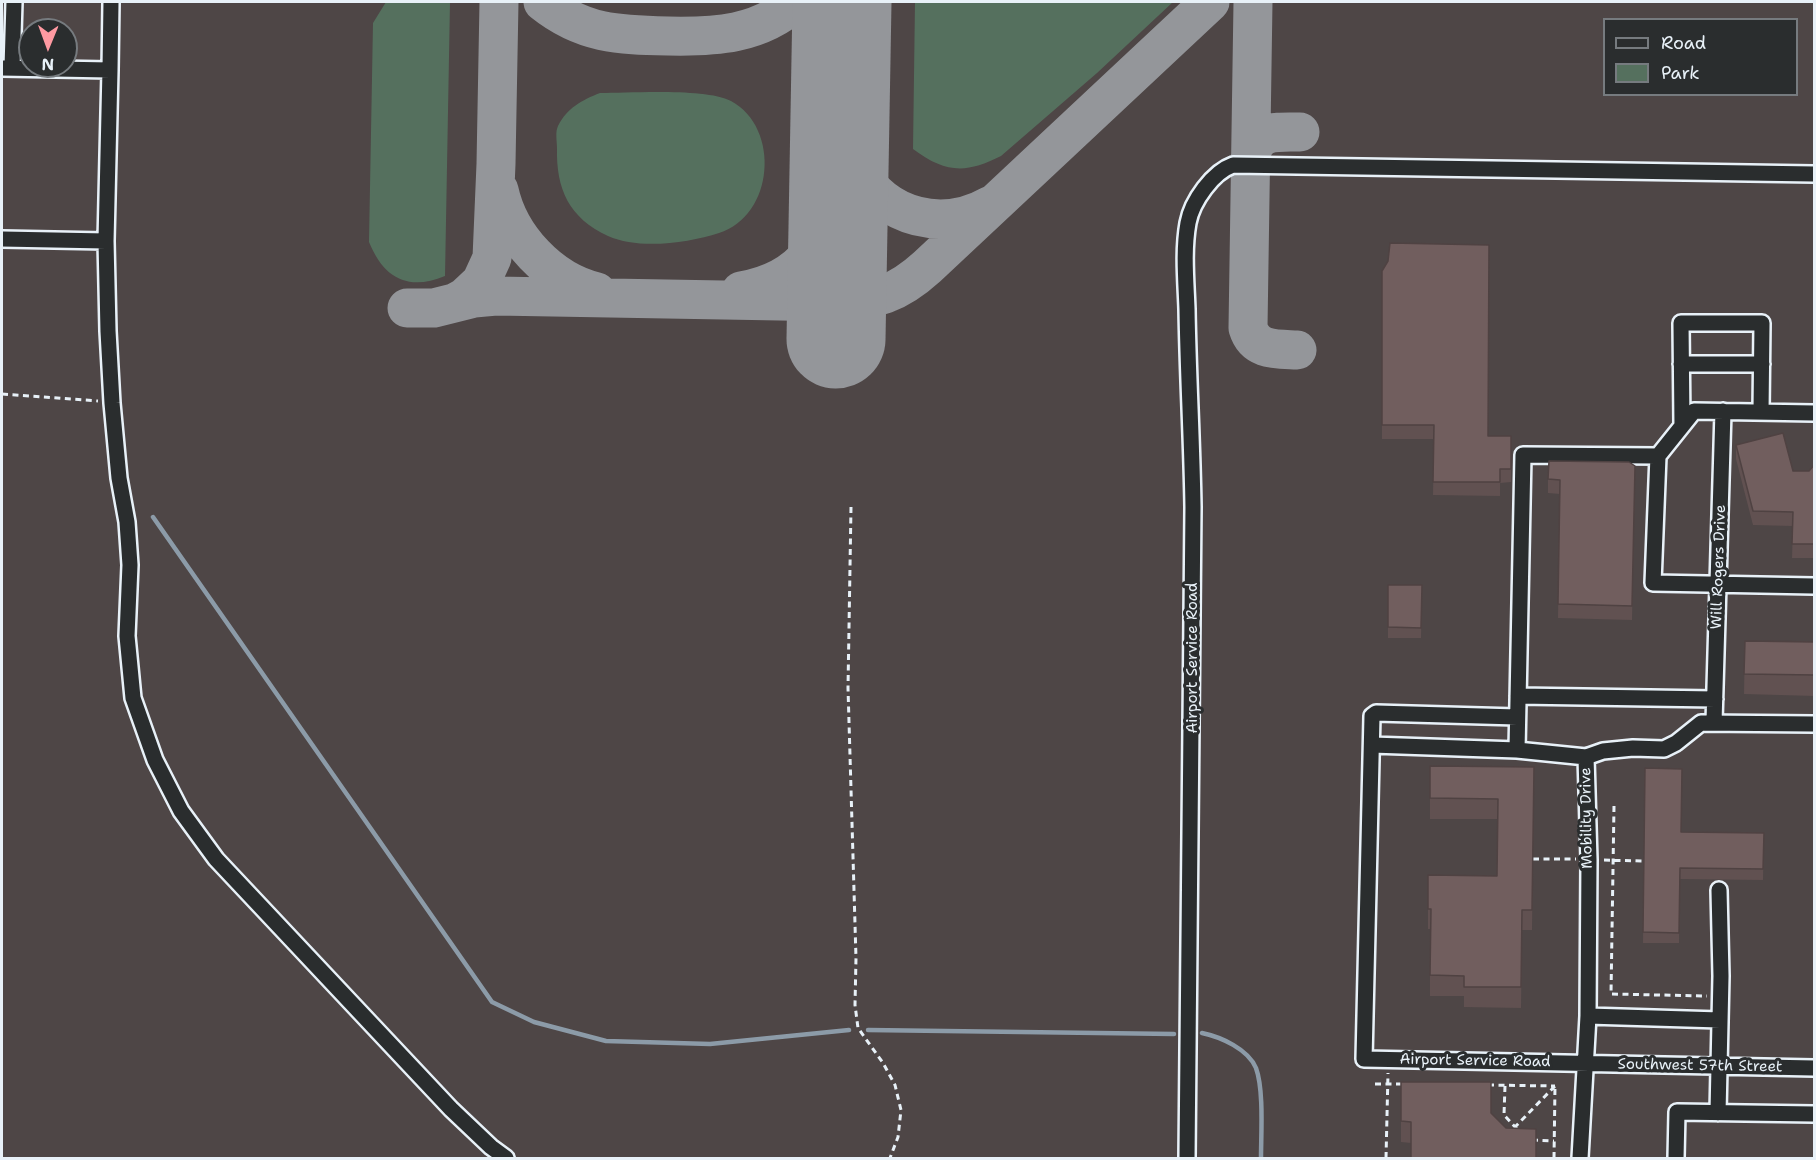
<!DOCTYPE html>
<html>
<head>
<meta charset="utf-8">
<style>
	body { margin:0 }
	#map { position:relative; width:1816px; height:1160px; overflow:hidden; background:#3f3c3c; font-family:"Shantell Sans",sans-serif }
	canvas { display:block }
	.frame { position:absolute; inset:0; border:3px solid #e8f1f8; pointer-events:none }
	.legend { position:absolute; left:1603px; top:18px; width:195px; height:78px; box-sizing:border-box; background:#2a2d2e; border:2px solid #767b7f; margin:0; padding:8px 10px; list-style:none; font-size:18px; color:#e8f1f8 }
	.legend li { display:flex; align-items:center; gap:12px; height:30px }
	.legend b { width:30px; border:2px solid #767b7f }
	.north { position:absolute; left:18px; top:18px; width:60px; height:60px; box-sizing:border-box; background:#2a2d2e; border:2px solid #767b7f; border-radius:50%; rotate:181deg; font-size:16px; font-weight:700; line-height:24px; text-align:center; color:#e8f1f8 }
	.north::after { content:''; display:block; margin:auto; width:21px; height:27px; background:#ff9aa2; clip-path:polygon(50% 0,100% 100%,50% 72%,0 100%) }
</style>
</head>
<body>
<div id="map">
<canvas width="1816" height="1160"></canvas>
<div class="frame"></div>
<ul class="legend">
<li><b style="height:8px;background:#2a2d2e"></b>Road</li>
<li><b style="height:16px;background:#55705e"></b>Park</li>
</ul>
<div class="north">N</div>
</div>
<script>
const ctx = document.querySelector('canvas').getContext('2d');
ctx.lineJoin = 'round';
function fill(path, color) {
  ctx.fillStyle = color;
  ctx.fill(path, 'evenodd');
}
function strokePath(path, color, width, dash) {
  ctx.strokeStyle = color;
  ctx.lineWidth = width;
  ctx.lineCap = dash ? 'butt' : 'round';
  ctx.setLineDash(dash || []);
  ctx.stroke(path);
}
function drawText(font, color, halo, rows, align = 'center') {
  ctx.font = font + ' "Shantell Sans",sans-serif';
  ctx.lineWidth = 6;
  ctx.setLineDash([]);
  ctx.textBaseline = 'middle';
  ctx.strokeStyle = halo;
  ctx.fillStyle = color;
  for (const [text, x, y, turn = 0] of rows) {
    ctx.save();
    ctx.translate(x, y);
    ctx.rotate((+turn || 0) * Math.PI / 180);
    ctx.textAlign = isNaN(turn) ? turn : align;
    if (halo) ctx.strokeText(text, 0, 0);
    ctx.fillText(text, 0, 0);
    ctx.restore();
  }
}
fill(new Path2D(`
	M2,2H1814V1158H2ZM1604,20H1796V94H1604ZM30,30H66V66H30Z`), '#4e4646');
fill(new Path2D(`
	M386,2H450L445,276C409,291 384,279 369,242L373,23Z
	M915,2H1173L1097,73L1001,156C966,174 945,173 913,149Z
	M600,93C631,93 706,88 731,101C781,128 774,216 719,233C688,243 639,250 608,236C569,218 556,189 557,148C557,141 555,132 558,126C567,108 582,100 600,93Z`), '#55705e');
strokePath(new Path2D(`
	M153,517L492,1002L534,1022L606,1041L710,1044L849,1030
	M868,1030L1174,1034
	M1202,1033C1221,1037 1248,1049 1256,1068C1264,1090 1261,1134 1261,1158`), '#8c9ba8', 4.5);
strokePath(new Path2D(`
	M543,2C583,34 618,35 668,36C715,37 759,35 796,2
	M1253,2L1248,328C1255,351 1276,349 1297,350
	M840,118C845,136 849,153 858,170C886,219 943,232 991,205
	M1250,159C1255,129 1275,132 1300,132
	M499,190C509,237 550,281 597,292
	M741,291C806,280 828,239 839,178
	M454,303L465,297L481,282L492,258L496,164L499,2
	M407,308H434L474,298L496,296L837,302C877,299 896,295 927,267L1210,2`), '#94969a', 39);
strokePath(new Path2D(`
	M836,339L842,2`), '#94969a', 99);
const minor = new Path2D(`
	M2,68L110,70L106,241L108,331L112,403L119,478L127,522L130,565L127,636L133,698L155,760L181,811L216,859L451,1109L491,1147L506,1158
	M12,68L14,2
	M110,70L111,2
	M2,239L106,241
	M1681,364H1762
	M1682,426L1681,323H1762L1761,412
	M1658,456L1653,583L1814,586
	M1518,696L1715,699
	M1517,717L1376,713L1372,716L1364,1059L1814,1068
	M1714,722L1723,411
	M1372,745L1517,750
	M1586,757L1603,751L1633,748L1664,749L1676,743L1701,723L1814,724
	M1588,1016L1720,1020
	M1718,1113L1721,976L1719,890
	M1187,1158C1190,941 1193,724 1193,507C1192,441 1188,375 1187,309C1186,281 1183,251 1188,223C1192,201 1213,172 1233,165L1814,174
	M1580,1158L1588,1016L1589,860L1586,757L1517,750L1523,455L1658,456L1694,411L1814,413
	M1676,1158L1677,1112L1814,1114`);
strokePath(minor, '#e8f1f8', 20);
strokePath(new Path2D(`
	M2,394L98,401
	M851,507L848,688L856,958L855,1005L858,1028L883,1063L895,1085L901,1110L898,1137L890,1158
	M1614,806L1611,994L1707,996
	M1533,859H1576
	M1604,860L1644,861
	M1375,1084H1403
	M1488,1085L1555,1086
	M1505,1086L1504,1115L1517,1129
	M1514,1128L1555,1086
	M1532,1140L1554,1141
	M1386,1158L1388,1073
	M1554,1158L1555,1086`), '#e8f1f8', 3, [6, 4.5]);
strokePath(minor, '#2a2d2e', 15);
fill(new Path2D(`
	M1382,271L1488,436H1511V482L1500,483V496L1433,495L1434,439H1382Z
	M1736,445L1793,471H1809L1815,464V558H1792L1793,526L1753,525L1736,459Z
	M1635,466L1632,620L1558,618L1560,494L1548,493V479Z
	M1388,585H1422L1421,638H1388Z
	M1745,641L1815,642V696L1744,694Z
	M1430,766L1534,767L1532,930H1522L1521,1008L1464,1007V996H1430V929H1428V875L1497,876L1498,819H1430Z
	M1645,768L1681,832L1764,833L1763,880L1680,879L1679,943H1643Z
	M1401,1082H1491L1411,1143L1401,1142Z`), '#615151');
const building = new Path2D(`
	M1390,243L1489,245L1488,436H1511V469H1500V482H1433L1434,425H1382V271L1388,261Z
	M1783,433L1793,471H1809L1815,464V544H1792L1793,512L1753,511L1736,445Z
	M1549,461L1629,462L1635,466L1632,606L1558,604L1560,480L1548,479Z
	M1388,585H1422L1421,628L1388,627Z
	M1745,641L1815,642V675L1744,674Z
	M1430,766L1534,767L1532,910H1522L1521,987H1464V976L1430,975L1431,909H1428V875L1497,876L1498,799L1430,798Z
	M1645,768L1682,769L1681,832L1764,833L1763,869L1680,868L1679,933L1643,932Z
	M1401,1082H1491V1113L1506,1128L1536,1129V1158H1411V1122L1401,1121Z`);
fill(building, '#715e5e');
strokePath(building, '#4f4242', 1.5);
drawText('15px', '#e8f1f8', '#2a2d2e', [
	["Will Rogers Drive",1719,567,-88],
	["Airport Service Road",1193,658,-90],
	["Mobility Drive",1587,818,-91],
	["Airport Service Road",1475,1061,1],
	["Southwest 57th Street",1700,1066,1]
]);
</script>
</body>
</html>
